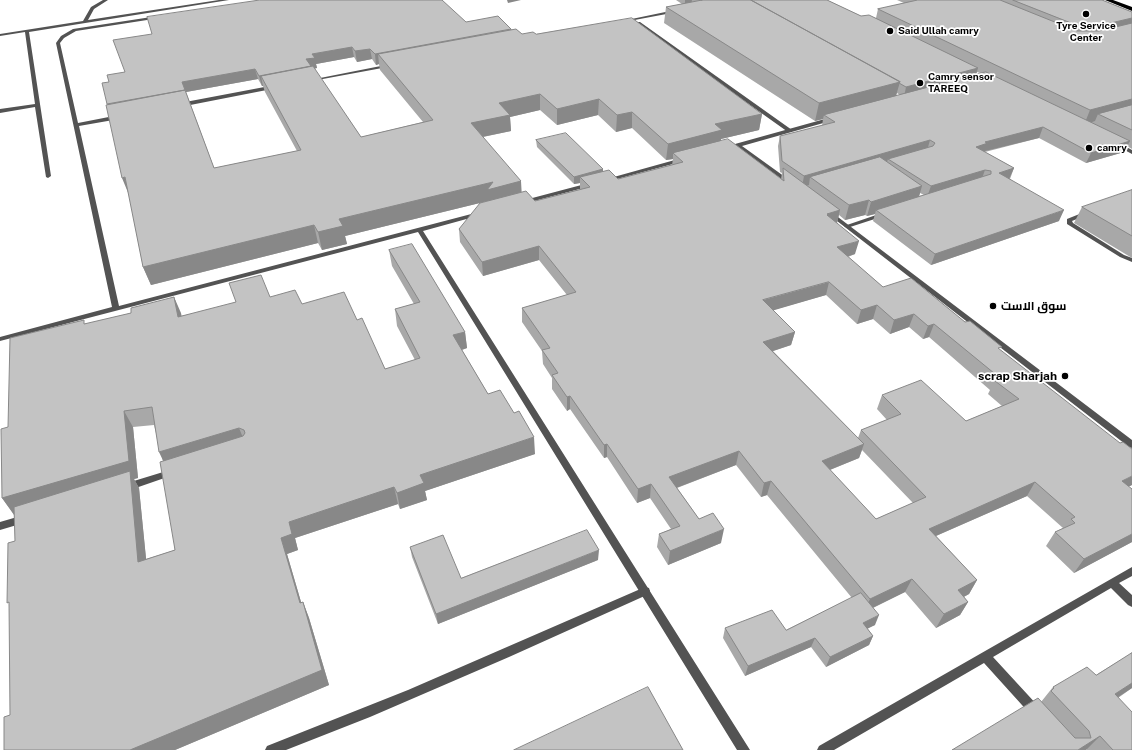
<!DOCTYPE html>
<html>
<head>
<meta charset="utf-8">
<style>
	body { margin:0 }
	canvas { display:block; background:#fff }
</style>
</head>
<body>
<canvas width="1132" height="750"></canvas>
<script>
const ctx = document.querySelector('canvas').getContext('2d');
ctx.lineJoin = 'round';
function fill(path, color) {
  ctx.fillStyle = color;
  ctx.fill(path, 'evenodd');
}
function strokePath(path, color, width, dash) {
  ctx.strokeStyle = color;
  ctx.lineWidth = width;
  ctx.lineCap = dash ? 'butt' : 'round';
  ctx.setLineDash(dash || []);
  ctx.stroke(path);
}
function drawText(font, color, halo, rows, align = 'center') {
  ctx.font = font + ' "Public Sans",Cairo,sans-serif';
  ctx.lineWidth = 3.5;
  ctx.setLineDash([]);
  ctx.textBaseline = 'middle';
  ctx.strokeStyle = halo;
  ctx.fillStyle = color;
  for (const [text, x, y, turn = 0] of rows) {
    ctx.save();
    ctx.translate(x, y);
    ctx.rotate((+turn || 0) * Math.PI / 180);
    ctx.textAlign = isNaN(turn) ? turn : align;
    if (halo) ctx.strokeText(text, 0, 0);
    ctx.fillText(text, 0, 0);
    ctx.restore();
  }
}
fill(new Path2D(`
	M103,0H108L94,9L88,20L219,0H229L29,32L51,176L48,178L46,177L35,107L0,113V109L35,104L25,32L0,36V34L83,21L91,7Z
	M636,22H640L792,130V132H788L636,24Z
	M1087,211L1089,212V214L1072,221L1073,223L1124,255L1132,258V262L1120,257L1067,224V219Z
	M885,212L888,214L887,215L847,228L844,226Z
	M173,469L176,470L177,472L176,474L127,491L124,490L122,487L124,484Z
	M24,515L27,516L29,519L27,522L0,530V522Z
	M1132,567V576L1119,583L1132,595V607L1128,605L1111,588L993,657L1039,707L1041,711L1039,715L1035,717L1031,715L984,663L834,750H817L819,746Z
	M645,587L649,588L650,591L649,594L509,657L370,717L286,750H265L267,746L408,690Z`), '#535353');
fill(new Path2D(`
	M675,10L677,11V12L624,22L622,21Z
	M158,16L160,17V18L76,31L64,38L60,43L78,123L119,115L122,117L119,119L79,126L119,306L479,212L481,213V215L423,231L750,750H737L418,232L0,341V337L112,307L56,43L61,36L73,29Z
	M391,64L393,65V66L312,81L310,80Z
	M275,85L277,86V88L180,107L177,105L180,103Z
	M832,117L834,118V120L742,146L792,182V184H788L737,147L728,150L725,148L735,144Z
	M1117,142L1132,150V154L1115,145L1114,144Z
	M682,158L684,159V161L606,182L603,180Z
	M589,183L591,184V186L523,204L520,202L521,201Z
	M830,211L1132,440V448L1129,447L828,214L827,213Z`), '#535353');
fill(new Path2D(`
	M1105,0H1113L1132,7V11Z`), '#000');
fill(new Path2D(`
	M676,0H827L861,16L876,18L878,9L904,3L897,0H1102L1132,12V149L1127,146L1124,152L1086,163L1039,138L985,152L1014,168L1010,179L1059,221L931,265L873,221L875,214L867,216L865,215L845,220L839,215L837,223L855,254L848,257L883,287L965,322L1000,350L1132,485L1129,486L1132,542L1074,573L1046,546L1055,532L1063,528L1027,496L936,536L977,580L969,594L964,597L968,602L960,615L936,628L905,592L873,608L875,625L867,628L873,636L869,645L826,667L811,647L745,676L723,638L725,628L786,630L852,598L767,495L761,497L736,465L677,488L699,519L721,543L668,565L657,547L659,534L671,529L650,498L637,503L607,457L604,458L570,409L567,411L552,389V378L543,364L542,351L522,322V308L567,295L539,260L483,276L460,242L459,229L488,201L345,236L347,244L322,250L318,243L151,285L143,267L129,195L107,105L109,82L466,22L511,29L522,34H536L762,114L759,130L721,139V141L781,179L782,173L780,172L778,146L780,136L822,126L823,119L815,121L664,23L666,7L682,4ZM354,57L357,62L372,59L376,65L379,64L380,70L423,122L361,137L314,69L317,68L316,64ZM977,72L980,73L976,75ZM258,79L262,86H263L265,92L297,151L214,168L186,92ZM897,93L900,95L896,96ZM540,110L557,125L598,115L616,132L632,128L666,160L673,159L672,165L618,179L603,171V169L536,140L537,147L574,184L580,183V189L535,201L521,192L483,137L511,131L510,117ZM920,193L924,195L919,196ZM826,295L857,324L873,319L890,334L909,327L923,339L929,337L990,390L988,394L1002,406L966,421L882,395L877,409L887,420L861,430L858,438L773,351L791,345L795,332L773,310ZM862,450L913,503L876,519L830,470L859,458Z
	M1132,190V258L1074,223L1082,207Z
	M389,250L465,332L467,348L462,350L488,394L535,454L425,491L427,500L400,509L398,504L295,538L298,550L287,554L301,602H303L309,618L329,685L175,750H4L10,715L15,541L14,514L2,498L8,427L86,324L131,313L174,297L181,316L270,297L302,304L357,320L385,369L415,360L397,326L395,309L414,304L392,266ZM154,425L163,461L175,550L146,559L139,488L134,479L138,478L133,427Z
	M410,547L461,578L598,560L438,624L412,557Z
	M1132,653V688L1118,698L1132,750H1087L1086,749V750H952L1041,702L1053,687L1096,675Z`), '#a8a8a8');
fill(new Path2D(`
	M507,0H521L508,3Z
	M685,0H692L691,5L685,6Z
	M1132,18V29L1093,40L1098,26Z
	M511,29L378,54L379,64L376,65L375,54Z
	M352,47L354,57L316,64L317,68L261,76L263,86H262L259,76L306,59L312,54Z
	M370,49L372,59L357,62L355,51Z
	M978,68L975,78L904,97L906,87Z
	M255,69L258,79L186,92L182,82Z
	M900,82L895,99L824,115L823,119L815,121L819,103Z
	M540,94V110L510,117L511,131L472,139L471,123L499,103Z
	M599,99L598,115L557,125V109Z
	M1132,99V111L1098,114L1095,121L1084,125L1090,110Z
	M632,112V128L616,132L617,115Z
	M762,114L759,130L721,139L720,146L673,153V159L666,160L668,144L715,124Z
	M1043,127L1039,138L985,151L984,154L976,147L985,142Z
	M930,140L927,151L888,159L887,162L810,177L809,185L802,187L804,176Z
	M1130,141L1124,152L1086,163L1091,153Z
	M1014,168L1009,179L999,173Z
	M603,169V177H580V183L574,184V177Z
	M985,170L981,181L927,197L931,186Z
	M125,177L129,195L122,178Z
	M521,181L522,198L488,207V201L345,236L347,244L322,250L318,232L339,219L493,182Z
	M922,186L918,200L876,210L875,214L867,216L871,202Z
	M869,200L865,215L845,220L849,205Z
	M840,210L837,223L826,226L827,214Z
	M1064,210L1059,221L931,265L935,254Z
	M314,225L318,243L151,285L143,267Z
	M859,241L855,254L833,261L837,247Z
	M539,246V260L483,276L482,262Z
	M829,282L826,295L761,314L763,300Z
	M174,297L181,313L185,333L178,317Z
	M877,305L873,319L857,324L861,310Z
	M914,314L909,327L890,334L894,320Z
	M934,324L929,337L923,339L928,326Z
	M465,332L467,348L455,352L453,335Z
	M795,332L791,345L761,355L763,342Z
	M570,396V409L567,411V397Z
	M124,411L133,427L138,478L134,479L139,488L148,578L14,515L2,498Z
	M239,428L246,445L167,469L159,452Z
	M534,437L535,454L425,491L427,500L400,509L397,493L420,475Z
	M607,444V457L604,458V445Z
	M864,444L859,458L817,475L822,461Z
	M739,451L736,465L668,491L669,477Z
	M1132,476V485L1112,495L1122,481Z
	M771,481L767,495L761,497L764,483Z
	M1035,482L1027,496L922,542L929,529Z
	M651,484L650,498L637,503L638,489Z
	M394,487L398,504L295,538L298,550L287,554L306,619L300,603L281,538L289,522Z
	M724,529L721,543L668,565L670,551Z
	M1132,534V542L1074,573L1084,559Z
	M599,550L598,560L438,624L436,614Z
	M912,579L905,592L864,612L870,599Z
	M977,580L969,594L950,604L958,590Z
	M303,602L309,618L329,685L175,750H130Z
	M968,602L960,615L936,628L944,614Z
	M879,615L875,625L859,633L863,623Z
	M873,636L869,645L826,667L830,657Z
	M815,638L811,647L745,676L748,666Z
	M1132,683V688L1101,708L1115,694Z
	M1100,736L1086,750H1078Z`), '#888');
const building = new Path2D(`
	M260,0H442L466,22L498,16L511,29L375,54L370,49L355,51L352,47L312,54L315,58L306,59L311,66L259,76L255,69L182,82L185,90L107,104L102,83L109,82L107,75L125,72L113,40L152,34L147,17Z
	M701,0H751L900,82L819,103L666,7L702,0Z
	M751,0H827L861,16L869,15L978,68L906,87L899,83L900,82Z
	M918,0H1000L1077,31H1099L1132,23V99L1090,110L878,9Z
	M1013,0H1102L1132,12V18L1098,26H1079Z
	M632,18L762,114L715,124L722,130L668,144L632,112L617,115L599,99L557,109L540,94L499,103L510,115L471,123L521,181L487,190L493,182L339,219L343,226L318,232L314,225L143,267L125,177L122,178L106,105L185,90L214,168L301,150L261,76L313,66L361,137L433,120L378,54L516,29L522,34L533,32L536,34Z
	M986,72L1130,141L1091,153L1043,127L985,142L988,143L976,147L1014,168L999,173L1064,210L935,254L876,210L991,174V171L985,170L931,186L888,159L933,146L935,143L930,140L804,176L782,161L780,136L835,122L824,115Z
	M1132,105V130L1098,114Z
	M566,133L603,169L574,177L536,140Z
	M728,139L784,181L783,168L840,210L827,214L829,215H827L859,241L837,247L883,287L911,278L965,322L970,321L1002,347L998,348L1120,443L1123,442L1132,449V476L1122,481L1132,489V534L1084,559L1055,532L1075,523L1071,519L1075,517L1035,482L929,529L977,580L958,590L968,602L944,614L912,579L870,599L771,481L764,483L739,451L669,477L699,519L713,513L724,529L670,551L659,534L680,526L651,484L638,489L607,444L604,445L570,396L567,397L552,375L558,373L542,350L550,348L522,308L576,292L539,246L482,262L459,229L480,203L526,191L535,201L590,187L580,177L609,170L618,179L683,162L673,153ZM829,282L861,310L877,305L894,320L914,314L928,326L934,324L1000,378L995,381L1019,399L966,421L921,380L882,395L901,414L861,430L926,497L876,519L822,461L864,444L763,342L795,332L763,300Z
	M880,157L922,186L871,202L869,200L849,205L810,177Z
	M1132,190V236L1082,207Z
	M412,244L465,332L453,335L488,394L500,390L514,413L519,411L534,437L420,475L424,483L397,493L394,487L289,522L292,534L281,538L300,603L303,602L322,670L130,750H4V717L10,715L9,602L7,603L8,543L15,541L14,507L130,471L138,562L175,550L160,462L243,436L245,433L244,430L239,428L159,452L152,407L124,411L129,461L2,498L1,429L8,427L10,338L84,320V324L131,313V308L174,297L178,317L236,302L229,283L261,275L270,297L295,290L302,304L344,292L357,320L362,318L385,369L420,358L395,309L420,302L389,250Z
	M587,530L599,550L436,614L410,547L443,535L461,578Z
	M861,593L879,615L863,623L873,636L830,657L815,638L748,666L725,628L772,610L786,630Z
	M1132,653V683L1115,694L1132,712V750H1113L1100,736L1078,750H952L1038,698L1075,738H1091L1089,731L1051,691L1054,688L1053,687L1087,667L1096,675Z
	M648,687L683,750H514Z`);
fill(building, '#c3c3c3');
strokePath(building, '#888', 1);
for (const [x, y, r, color] of [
	[1086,14,4,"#000"],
	[890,31,4,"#000"],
	[920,83,4,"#000"],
	[1089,148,4,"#000"],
	[993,306,4,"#000"],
	[1065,376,4,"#000"]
]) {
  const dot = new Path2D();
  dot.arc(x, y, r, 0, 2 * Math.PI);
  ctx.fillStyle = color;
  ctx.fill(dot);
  strokePath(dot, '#fff', 1.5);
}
drawText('bold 10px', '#000', '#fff', [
	["Tyre Service",1086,26,"center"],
	["Center",1086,38,"center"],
	["Said Ullah camry",898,31],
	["Camry sensor",928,77],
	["TAREEQ",928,89],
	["camry",1097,148]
], 'left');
drawText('bold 12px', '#000', '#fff', [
	["سوق الاست",1001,306],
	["scrap Sharjah",1057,376,"right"]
], 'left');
</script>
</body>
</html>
